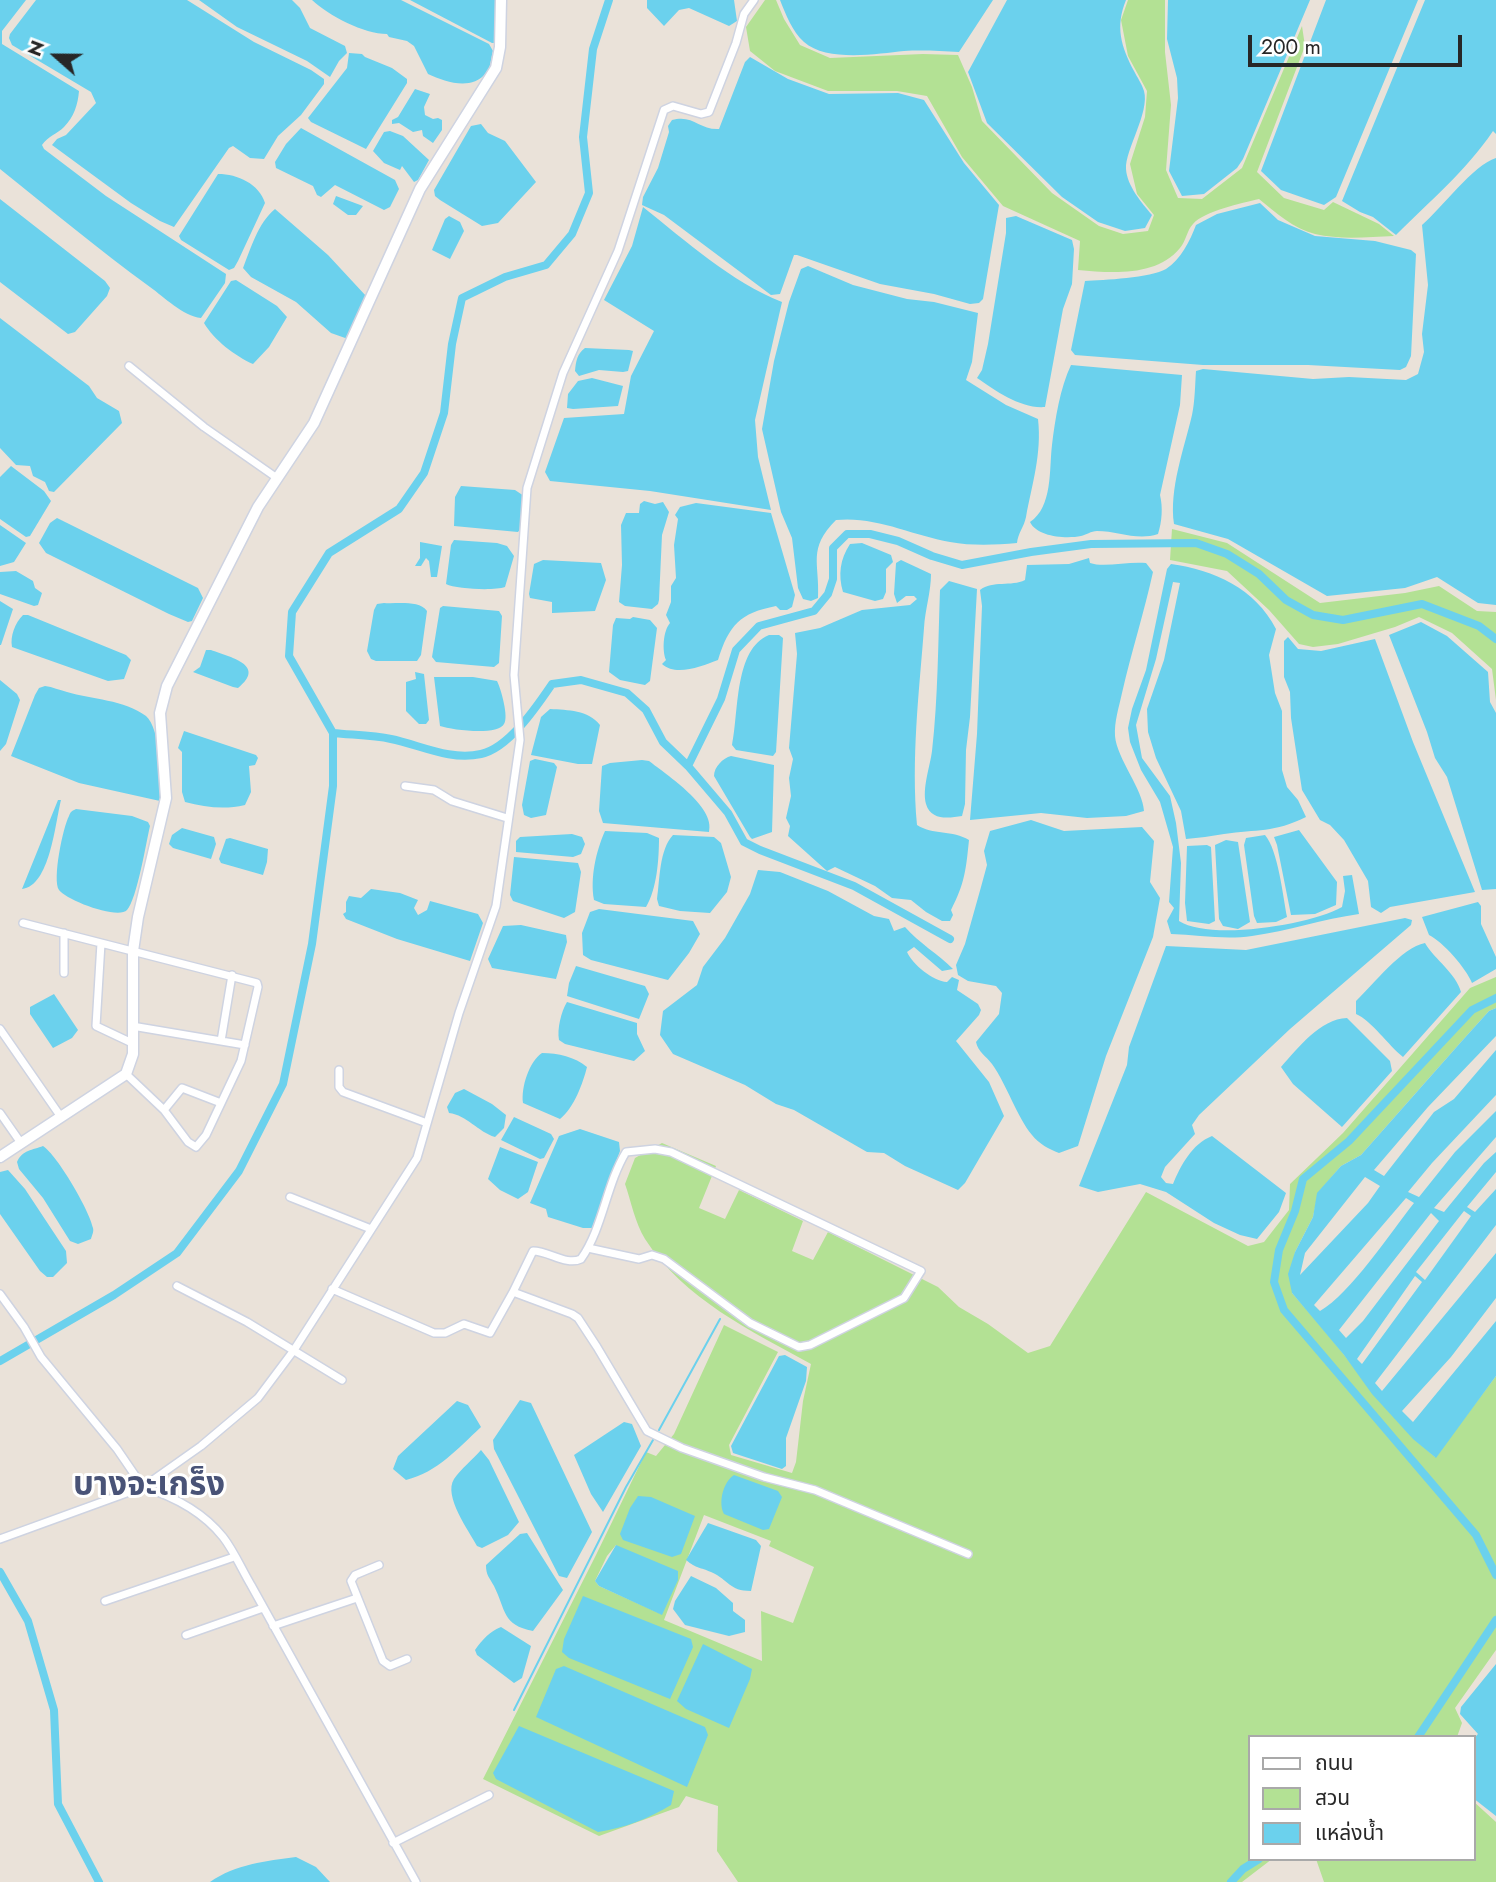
<!DOCTYPE html>
<html>
<head>
<meta charset="utf-8">
<style>
	body { margin:0 }
	#map { position:relative; width:1496px; height:1882px; overflow:hidden; background:#eae2d9; font-family:Jost,"Noto Sans Thai",sans-serif }
	canvas { display:block }
	.legend { position:absolute; left:1248px; top:1735px; width:228px; height:126px; box-sizing:border-box; background:#fff; border:2px solid #a9a9a9; margin:0; padding:9px 12px; list-style:none; font-size:21px; color:#272727 }
	.legend li { display:flex; align-items:center; gap:14px; height:35px }
	.legend b { width:35px; border:2px solid #a9a9a9 }
	.north { position:absolute; left:21px; top:21px; width:70px; height:70px; -webkit-text-stroke:5px #fff; paint-order:stroke; rotate:291deg; font-size:19px; font-weight:700; line-height:28px; text-align:center; color:#272727 }
	.north::after { content:''; display:block; margin:auto; width:24px; height:32px; background:#272727; clip-path:polygon(50% 0,100% 100%,50% 72%,0 100%) }
	.scale { position:absolute; left:1248px; top:35px; width:214px; height:32px; box-sizing:border-box; border:4px solid #272727; border-top:0; padding-left:9px; font-size:21px; line-height:24px; white-space:nowrap; color:#272727; -webkit-text-stroke:5px #fff; paint-order:stroke }
</style>
</head>
<body>
<div id="map">
<canvas width="1496" height="1882"></canvas>
<ul class="legend">
<li><b style="height:9px;background:#fff"></b>ถนน</li>
<li><b style="height:19px;background:#b3e194"></b>สวน</li>
<li><b style="height:19px;background:#6bd1ed"></b>แหล่งน้ำ</li>
</ul>
<div class="north">N</div>
<div class="scale">200 m</div>
</div>
<script>
const ctx = document.querySelector('canvas').getContext('2d');
ctx.lineJoin = 'round';
function fill(path, color) {
  ctx.fillStyle = color;
  ctx.fill(path, 'evenodd');
}
function strokePath(path, color, width, dash) {
  ctx.strokeStyle = color;
  ctx.lineWidth = width;
  ctx.lineCap = dash ? 'butt' : 'round';
  ctx.setLineDash(dash || []);
  ctx.stroke(path);
}
function drawText(font, color, halo, rows, align = 'center') {
  ctx.font = font + ' Jost,"Noto Sans Thai",sans-serif';
  ctx.lineWidth = 6;
  ctx.setLineDash([]);
  ctx.textBaseline = 'middle';
  ctx.strokeStyle = halo;
  ctx.fillStyle = color;
  for (const [text, x, y, turn = 0] of rows) {
    ctx.save();
    ctx.translate(x, y);
    ctx.rotate((+turn || 0) * Math.PI / 180);
    ctx.textAlign = isNaN(turn) ? turn : align;
    if (halo) ctx.strokeText(text, 0, 0);
    ctx.fillText(text, 0, 0);
    ctx.restore();
  }
}
fill(new Path2D(`
	M765,0H776L784,19L800,45L830,58L923,54L958,55L972,87L982,121L1052,193L1099,226L1123,234L1148,231L1154,215L1137,194L1130,164L1145,117L1147,91L1128,56L1121,20L1128,0H1165V52L1171,105L1166,170L1178,198L1202,199L1242,168L1302,26L1305,46L1257,172L1284,198L1324,210L1333,202L1379,224L1394,236C1368,237 1340,240 1315,234C1294,229 1275,212 1259,199C1242,203 1204,211 1193,224C1187,230 1186,241 1180,248C1156,277 1112,273 1078,270L1080,241L1003,206L962,157L927,96L897,91H828L775,71L750,51L746,27Z
	M1172,529L1227,543L1320,603L1405,593L1439,586L1477,611L1496,612V700L1492,669L1452,633L1419,617L1395,627L1338,644L1313,647L1299,644L1269,610L1227,571L1170,560Z
	M1496,977V1008L1489,1011L1461,1042L1361,1155L1341,1166L1318,1193L1313,1217L1295,1252L1292,1293C1310,1314 1328,1334 1345,1356C1373,1393 1400,1428 1435,1457L1496,1376V1650L1455,1708L1462,1723L1457,1737H1249V1859H1272L1242,1882H738L717,1851L718,1806L686,1796L679,1807L599,1836L483,1779L596,1555L646,1452L656,1456L674,1434L724,1325L778,1352L729,1445L731,1455L792,1473L796,1462L803,1401L811,1364C751,1331 684,1299 645,1239C635,1223 631,1201 625,1184L635,1158L662,1143L716,1166L699,1208L725,1219L739,1190L803,1221L792,1251L813,1260L828,1232L938,1287L959,1307L988,1324L1028,1353L1050,1346L1146,1192L1248,1246L1264,1242L1289,1210L1290,1184L1343,1133L1470,988ZM704,1515L771,1541L769,1546L814,1567L793,1623L761,1611L762,1661L664,1620ZM616,1545L661,1614L599,1586L595,1581L607,1556Z
	M1473,1801L1496,1822V1882H1324L1316,1859H1473Z`), '#b3e194');
fill(new Path2D(`
	M0,0H26L2,31V44L79,91C78,104 74,117 64,127C57,134 48,136 42,145L44,149L106,196L226,274L225,283L201,318C183,316 164,297 150,287C98,249 50,209 0,169Z
	M36,0H187L254,42L311,70L324,79V84L301,115L278,136L264,159L250,158L233,146L229,148L174,227L160,221L131,203L52,145L57,139L66,135L96,103L91,92L12,45L9,38L10,34Z
	M199,0H292L300,8L310,28L345,46L347,53L339,61L330,77L307,61L237,27Z
	M312,0H401L489,44L493,51C491,58 491,67 486,73C471,91 446,82 428,74L414,46L407,41L389,37L387,34C364,34 329,16 312,0Z
	M410,0H498L496,43H492Z
	M647,0H734L737,21L729,26L689,8L679,10L664,26L647,8Z
	M780,0H993L959,52C941,51 922,50 904,51C877,54 826,62 804,42C792,31 786,15 780,0Z
	M1007,0H1126C1115,27 1121,46 1134,71C1137,77 1142,84 1144,91C1150,112 1125,150 1126,169C1127,186 1142,203 1152,215L1145,228L1125,231L1098,222L1062,197L987,123L968,72Z
	M1168,0H1310L1243,159L1237,168L1204,194L1182,196L1169,171L1178,98L1177,78L1167,39Z
	M1326,0H1418L1336,197L1324,205L1281,190L1261,171Z
	M1425,0H1496V134L1493,131C1466,171 1430,201 1396,235L1373,217L1360,212L1342,201Z
	M349,53L362,54L365,57L392,68L407,79V83L366,149L311,122L308,118L347,68Z
	M750,57L788,79L829,94L898,93L924,100L964,163L999,205L983,299L979,303L970,304L934,294L880,284L797,255H794L780,294L771,295L664,215L642,205L643,197L658,168L669,132L668,126L672,120C693,114 699,130 719,129L745,62Z
	M415,89L430,94L424,107L425,115L433,119L438,118L442,120V130L433,143L423,136L422,130L413,132L399,123L392,124V120L398,117Z
	M481,124L488,133L505,141L536,182L498,223L482,226L440,200L435,196L434,190L471,126Z
	M301,128L395,180L399,189L390,207L384,210L335,185L321,197L317,195L313,186L276,168L275,162L286,144Z
	M390,131L403,136L429,160L418,180L414,182L402,166L400,170L384,163L373,151L384,132Z
	M1496,158V605L1478,603L1437,577L1405,588L1327,596L1228,539L1174,524C1169,489 1184,449 1192,415C1195,401 1195,385 1196,371L1203,369L1313,379L1349,377L1406,380L1418,374L1424,352L1422,334L1428,285L1422,225C1442,208 1473,165 1496,158Z
	M218,174C238,174 259,184 265,203L238,261L234,268L229,270L181,240L179,236Z
	M336,196L363,206L356,215H348L333,204Z
	M0,199L105,281L110,288L107,296L75,332L68,334L0,282Z
	M1260,203L1278,220L1315,236L1375,241L1411,250L1416,254L1411,356L1406,367L1400,370L1308,365H1203L1075,355L1071,350L1085,281C1103,280 1151,278 1166,269C1181,259 1190,241 1196,225L1217,214Z
	M643,207C686,241 731,282 782,302L755,420L758,457L771,510L650,491L550,481L545,472L564,418L624,414L631,376L654,331L604,300L632,246Z
	M275,209L328,255L366,296L348,339L331,333L296,302L251,277L243,268C251,248 258,223 275,209Z
	M449,216L460,222L464,231L450,259L432,250L445,219Z
	M1016,216L1072,240L1074,249L1072,284L1063,309L1045,407C1021,409 996,391 977,378L982,370L988,344L1006,233V218Z
	M808,266L853,285L907,299L934,302L978,313L972,362L966,380L1006,405L1038,419C1042,454 1032,484 1026,517C1024,527 1018,533 1017,543C995,545 972,546 950,542C911,535 876,516 836,520C807,549 820,563 818,598L811,601L803,599L798,588L792,538L781,512L762,429L774,361L789,302L801,269Z
	M236,280L277,306L287,317L269,347L253,364C235,356 214,340 204,323L231,281Z
	M0,318L89,386L97,398L119,411L122,423L54,492L49,491L45,482L33,476L30,466L16,465L0,448Z
	M585,348L629,350L633,351L628,371L623,372L599,370L579,376L575,371C576,361 577,354 585,348Z
	M1071,365L1182,375L1180,405L1160,495C1163,507 1162,522 1158,534C1137,541 1118,531 1097,531C1091,531 1086,535 1081,536C1066,539 1037,537 1030,522C1053,507 1049,469 1052,445C1055,420 1060,388 1071,365Z
	M592,378L623,386L618,406L573,409L567,408L568,394L578,381Z
	M11,466L44,491L51,501L30,536L26,537L0,519V477Z
	M461,486L515,490L524,496L521,528L518,532L454,526L455,497Z
	M644,501L655,504L663,502L669,512L662,535L659,600L658,604L652,609L625,606L619,602L622,565L621,525L626,513H639L640,504Z
	M696,503L771,513L795,595L792,607L787,610H780L776,606C740,613 729,625 718,660C702,666 676,677 662,664L666,660C662,651 663,631 670,623L666,615L671,602V586L676,578L674,545L678,519L675,515L680,507Z
	M57,518L198,588L203,598L192,621L188,622L169,614L46,553L39,543L50,523Z
	M0,525L26,543L14,562L0,566Z
	M454,540L497,543L507,546L514,556L505,587C494,591 456,589 446,584L451,545Z
	M420,542L442,546L437,577H431L429,561L426,558L421,566H415L420,558Z
	M862,543L891,555L893,562L886,569V592L883,599L875,601L843,592C838,575 840,559 850,544Z
	M1089,558L1090,563C1104,568 1129,561 1146,563L1153,572C1144,613 1131,653 1122,693C1119,707 1114,722 1115,736C1117,759 1143,789 1144,811L1126,816L1087,818L1041,813L970,820L977,734L982,606L980,590C993,580 1011,587 1025,580L1027,565L1069,564Z
	M543,560L601,563L606,580L595,611L552,613V602L530,598L529,594L534,564Z
	M901,560L931,574C931,592 925,610 924,628C919,693 911,759 917,825C932,835 953,830 969,840C966,869 965,883 951,910L953,915L950,921H942L926,912L911,900L892,898L875,886L835,867L827,871L788,836L790,826L786,818L791,796L789,778L793,759L789,748L797,654L795,633L820,628L862,610L910,605L917,599L914,596H906L897,603L894,594L896,563Z
	M1171,564C1214,570 1255,588 1276,629L1269,655L1275,693L1282,711V770L1287,787L1298,800L1306,817C1274,833 1257,829 1224,834C1211,836 1199,838 1186,839L1181,811L1156,758L1148,732L1147,709L1164,660L1180,583L1173,582L1156,659L1136,725L1142,758L1170,796L1176,823L1181,863L1179,921C1210,941 1310,925 1342,907L1345,891L1343,876L1352,875L1359,914C1323,919 1288,931 1252,936C1225,940 1198,935 1171,934L1167,921L1174,908L1169,902L1173,847L1160,802L1141,770L1130,742L1128,728L1132,709L1146,670L1167,569Z
	M16,571L33,581L35,588L42,593L38,605L34,606L0,594V572Z
	M949,581L977,589L970,717L966,750L965,804L962,816C949,818 931,821 926,804C922,788 930,767 932,751C938,698 938,644 940,590Z
	M0,601L13,609L1,645H0Z
	M384,603C398,604 419,600 427,611L421,655L417,661H376L371,659L367,651L374,610L377,604Z
	M443,606L499,611L502,616L499,663L494,667L436,662L432,657L440,608Z
	M23,615H28L126,655L131,660L124,679L108,681L12,647C10,636 15,623 23,615Z
	M633,617L650,620L657,628L650,681L645,685L620,680L609,672L613,625L616,618L630,619Z
	M1421,622L1447,636L1488,672L1490,702L1496,713V889L1482,890L1447,777L1435,758L1427,732L1389,635Z
	M769,635H779L783,638L776,752L773,756L736,750L732,745C739,713 734,649 769,635Z
	M1288,637L1298,649L1321,651L1375,639L1413,742L1475,892L1390,907L1381,913L1371,907L1368,881L1344,840L1330,825L1320,820L1302,790L1291,718L1290,692L1284,677V641Z
	M206,650H211C230,657 267,665 238,688L233,687L193,672L200,667Z
	M415,672L424,674L429,720L426,724H419L406,711V682L416,679Z
	M434,677H473L497,681C501,689 509,717 504,724C498,736 452,730 440,726Z
	M0,680L17,694L20,700L6,744L0,751Z
	M45,686C53,687 59,690 67,692C91,699 125,700 146,716C160,728 164,783 160,801L79,783L11,756L35,695L39,688Z
	M550,709C568,710 588,710 600,725L592,764H578L531,755L541,717Z
	M184,731L256,755L258,758L255,765L249,766L251,792L245,805C224,810 205,807 185,802L182,792V752L178,748Z
	M731,756L774,765L772,832L752,839L750,837L714,776C714,767 723,758 731,756Z
	M535,759L554,763L557,767L546,815L531,818L524,815L522,805L530,761Z
	M642,760L649,761C667,775 716,807 709,832L603,823L599,811L602,766L610,763Z
	M58,800H61C55,824 50,886 22,889Z
	M76,809L132,816L148,822L150,826C146,843 137,899 127,910C118,920 66,900 59,890C52,880 63,827 69,816C71,811 72,811 76,809Z
	M1031,820L1064,831L1142,827L1154,841L1150,882L1160,898L1153,937L1106,1056L1078,1146L1059,1153C1049,1149 1039,1144 1032,1135C1017,1117 1007,1085 992,1064C986,1056 978,1052 976,1042L999,1014L1002,993L996,986L968,981L958,975L956,965L965,944L981,887L987,865L984,851L990,831Z
	M182,828L214,837L216,844L211,859L173,848L169,844L172,835Z
	M1299,830L1337,882L1336,905L1315,914L1291,915L1277,845L1274,837Z
	M605,831L647,833L659,838C659,859 657,889 646,907L604,904L594,900C590,878 596,851 605,831Z
	M572,834L582,837L585,844L581,854L573,857L516,852V841L520,837Z
	M673,835L714,837L721,843L731,877L727,892L710,913L680,911L659,906L657,899C660,880 659,850 673,835Z
	M1265,835C1278,850 1283,896 1287,917L1276,922L1257,923L1254,916L1244,845L1246,838Z
	M230,838L268,849L267,862L263,875L221,863L219,859L226,839Z
	M1226,840L1238,842L1250,922L1238,929L1223,926L1219,919L1215,845Z
	M1207,845L1211,847L1215,921L1209,924L1187,921L1185,903L1187,846Z
	M514,857L578,863L581,872L575,912L564,918L513,901L510,895Z
	M758,870L780,872L828,891L874,916L889,919L894,931L905,927C919,943 938,954 953,969L942,971L914,947L907,952C913,965 933,981 947,982L952,977L959,980L957,990L978,1004L981,1010L979,1015L956,1041L989,1082L1004,1116L965,1183L958,1190L905,1166L884,1153L867,1152L794,1110L776,1104L745,1085L673,1054L660,1035L663,1011L697,985L703,967L725,938L750,894Z
	M371,889L400,893L418,900L414,908L418,915L427,910L430,901L478,914L483,923L470,961L397,939L346,919L343,914L346,912V902L349,896L361,898Z
	M1478,902L1481,906V924L1496,957V969L1472,983C1466,968 1443,942 1429,935L1422,917Z
	M599,909L693,921L700,934L689,953L668,980L591,960L583,955L582,933L590,912Z
	M1405,918L1412,920L1411,925L1290,1029L1199,1115L1192,1125L1195,1134L1165,1167L1161,1177L1166,1183L1173,1184C1181,1165 1192,1144 1212,1136L1286,1193L1279,1212L1257,1239L1240,1235L1214,1223L1166,1192L1140,1184L1098,1192L1079,1186L1127,1065L1129,1047L1166,946L1246,950Z
	M521,925L566,935L567,942L556,979L492,968L488,959L503,926Z
	M1425,943C1435,960 1456,973 1461,992L1403,1057C1388,1045 1372,1021 1356,1014V1001C1373,985 1402,947 1425,943Z
	M576,966L645,986L649,994L639,1019L567,996L569,983Z
	M54,994L78,1030L72,1038L53,1048L30,1014V1007Z
	M567,1002L637,1023V1034L645,1051L634,1061L565,1044L559,1040C557,1029 561,1012 567,1002Z
	M1496,1008V1036L1428,1107L1374,1170L1384,1176L1434,1112L1454,1099L1496,1050V1095L1432,1163L1408,1192L1419,1197L1455,1152L1496,1111V1137L1434,1208L1444,1212L1484,1163L1496,1152V1172L1467,1207L1475,1212L1496,1189V1225L1375,1383L1382,1391L1496,1253V1298L1451,1357L1402,1411L1413,1422L1496,1321V1376L1436,1458L1413,1439L1372,1394L1344,1355L1292,1293L1288,1274L1295,1252L1313,1217L1317,1193L1341,1166L1361,1155L1461,1042L1489,1011ZM1365,1177L1380,1186L1368,1203L1300,1275L1305,1253ZM1406,1198L1414,1203C1391,1232 1350,1294 1320,1311L1314,1305ZM1464,1211L1471,1216L1425,1280L1416,1272ZM1431,1213L1439,1221L1363,1321L1346,1338L1339,1330ZM1415,1276L1422,1282L1362,1364L1357,1359Z
	M1347,1018L1390,1061L1392,1071L1342,1127L1293,1084L1281,1067C1298,1048 1320,1019 1347,1018Z
	M542,1053C558,1053 575,1057 587,1067C583,1083 574,1108 560,1119L523,1103C521,1087 529,1062 542,1053Z
	M464,1089L492,1104L506,1115L504,1128L495,1137C478,1132 467,1115 449,1113L447,1107L455,1093Z
	M514,1117L551,1134L554,1139L544,1158L540,1159L501,1140Z
	M580,1129L619,1142L620,1151L592,1228H583L548,1217L546,1209L530,1203L559,1136Z
	M43,1146C57,1155 90,1211 93,1228C94,1232 92,1235 91,1239L78,1244L70,1241L43,1198L19,1169L17,1162C22,1150 33,1150 43,1146Z
	M500,1147L538,1162L528,1192L518,1199L500,1190L488,1179Z
	M8,1170L25,1189L66,1251L67,1263L53,1277H47L40,1271L0,1214V1172Z
	M785,1355L807,1367L806,1381L786,1438V1466L782,1469L733,1453L731,1446L779,1356Z
	M520,1400L531,1403L592,1532L567,1578L559,1576L494,1449L493,1440Z
	M457,1401L468,1405L481,1427C457,1449 438,1472 406,1480L393,1469L398,1456Z
	M624,1422L632,1424L641,1446L603,1512L591,1494L574,1455Z
	M481,1450L489,1460L519,1522L508,1535L482,1548L477,1546C469,1531 443,1496 454,1479C461,1469 473,1459 481,1450Z
	M734,1475L778,1491L782,1497L769,1529L763,1530L724,1514C718,1503 723,1482 734,1475Z
	M638,1496L651,1497L695,1516L681,1554L672,1557L623,1540L620,1534L630,1508Z
	M708,1523L756,1540L761,1546L751,1591C729,1591 729,1580 711,1572C700,1567 697,1569 686,1560Z
	M527,1533L563,1590L533,1631C502,1625 506,1610 494,1586C489,1577 486,1575 486,1565L520,1534Z
	M616,1545L678,1571V1580L662,1615L599,1586L595,1581Z
	M691,1576L716,1588L733,1603V1611L745,1620V1632L729,1636L685,1625L673,1609L675,1601Z
	M583,1596L691,1639L693,1647L670,1699L569,1658L562,1652L564,1639Z
	M501,1627L531,1646L522,1678L514,1683L477,1655L475,1650C482,1640 490,1631 501,1627Z
	M703,1644L752,1669L750,1679L729,1728L686,1709L677,1701Z
	M1496,1664V1816L1473,1798V1739L1478,1734L1460,1714L1461,1707Z
	M564,1666L705,1727L708,1735L687,1787L536,1717L556,1669Z
	M519,1726L674,1791L671,1805C648,1819 624,1828 598,1832L496,1779L493,1773Z
	M296,1857L316,1867L330,1882H210C236,1864 266,1861 296,1857Z`), '#6bd1ed');
strokePath(new Path2D(`
	M659,1430L720,1319
	M514,1710L626,1487L653,1440`), '#6bd1ed', 2);
strokePath(new Path2D(`
	M333,733C352,735 373,735 391,739C420,745 450,761 481,754C509,748 537,706 552,684L581,680L627,693L646,710L663,742L688,766L728,813L744,842L760,850L854,886L950,939
	M688,766L721,699L736,650L759,626L814,611L828,594L833,579V548L847,534H870L898,541L932,556L962,565L1031,552L1091,544L1196,543L1227,554L1259,574L1286,600L1313,615L1343,620L1422,604L1479,626L1496,639
	M1496,998L1472,1010L1349,1141L1303,1179L1295,1211L1279,1250L1274,1282L1284,1310L1476,1535L1496,1575
	M0,1361L114,1295L177,1253L239,1171L283,1084L312,944L333,786V733L289,656L292,612L329,553L399,509L424,473L444,413L452,344L462,298L505,277L546,265L572,234L589,193L583,137L593,49L609,0
	M0,1572L28,1621L54,1710L58,1804L99,1882
	M1418,1737L1496,1620
	M1231,1882L1243,1869L1259,1859`), '#6bd1ed', 8);
const street = new Path2D(`
	M129,366L204,427L277,478
	M405,786L434,790L452,801L507,818
	M23,923L257,983L258,987L241,1061L206,1135L196,1147L188,1142L164,1110L126,1074
	M101,943L96,1026L132,1043
	M64,973V933
	M132,1026L245,1045
	M0,1029L61,1117
	M221,1041L232,975
	M339,1070V1087L343,1092L427,1123
	M164,1110L182,1088L221,1103
	M0,1113L21,1143
	M290,1197L371,1229
	M177,1286L247,1322L342,1380
	M332,1289L434,1333H445L464,1324L490,1333L513,1292L572,1314L578,1318L597,1347L647,1431L682,1448L764,1477L815,1490L968,1554
	M513,1292L533,1251C549,1251 566,1266 581,1259C603,1228 606,1185 626,1152L655,1149L671,1152L921,1271L904,1298L810,1345L799,1347L750,1323L664,1259L652,1255L639,1259L588,1248
	M0,1294L24,1327L41,1357L117,1449L143,1487L201,1446L258,1398L294,1350L417,1158L459,1013L496,906L520,740L514,675L527,488L563,373L618,251L664,110L673,106L701,114L709,112L736,43L744,14L754,0
	M0,1539L143,1487C172,1496 203,1512 223,1537C234,1551 242,1570 251,1585L416,1882
	M379,1565L355,1575L351,1581L383,1661L390,1666L407,1659
	M105,1601L234,1557
	M273,1626L357,1598
	M186,1635L263,1608
	M393,1843L489,1795`);
const secondary = new Path2D(`
	M0,1157L126,1074L133,1054V951L138,917L166,798L160,713L167,686L258,507L314,423L420,189L496,68L500,47L501,0`);
strokePath(street, '#ced3e1', 10);
strokePath(secondary, '#ced3e1', 13);
strokePath(street, '#fff', 7);
strokePath(secondary, '#fff', 10);
drawText('bold 33px', '#495377', '#fff', [
	["บางจะเกร็ง",149,1487]
]);
</script>
</body>
</html>
